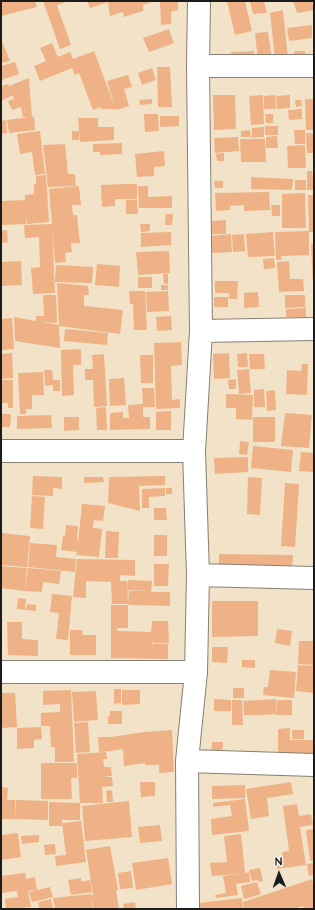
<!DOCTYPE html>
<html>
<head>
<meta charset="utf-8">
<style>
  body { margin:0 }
  #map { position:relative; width:315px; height:910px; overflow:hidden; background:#f2e3c8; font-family:"Architects Daughter",sans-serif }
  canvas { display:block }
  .frame { position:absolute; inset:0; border:2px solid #1c1c1c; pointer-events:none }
  .north { position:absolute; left:259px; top:854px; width:40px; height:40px; -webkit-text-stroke:3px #f7f3e8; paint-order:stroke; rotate:358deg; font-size:11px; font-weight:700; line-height:16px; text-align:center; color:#1c1c1c }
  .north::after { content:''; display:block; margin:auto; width:14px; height:18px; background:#1c1c1c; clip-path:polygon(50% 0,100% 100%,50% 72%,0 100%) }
</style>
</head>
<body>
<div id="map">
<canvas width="315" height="910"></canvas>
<div class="frame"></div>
<div class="north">N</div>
</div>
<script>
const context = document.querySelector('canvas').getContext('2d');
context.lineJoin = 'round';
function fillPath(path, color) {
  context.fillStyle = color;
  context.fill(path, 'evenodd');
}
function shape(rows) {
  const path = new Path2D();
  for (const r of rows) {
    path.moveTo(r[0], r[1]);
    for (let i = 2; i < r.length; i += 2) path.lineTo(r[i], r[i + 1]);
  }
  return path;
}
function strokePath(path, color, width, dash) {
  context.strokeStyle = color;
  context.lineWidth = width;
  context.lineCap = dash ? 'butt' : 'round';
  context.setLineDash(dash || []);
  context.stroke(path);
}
const building = shape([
  [1,1,35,1,37,7,1,16],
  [43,1,69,1,57,5,71,45,60,49],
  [87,1,154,1,143,5,143,11,124,17,123,12,110,16,108,2,90,8],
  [160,1,178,1,178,10,171,12,171,24,161,25],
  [227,1,245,1,252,31,235,35],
  [250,1,264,1,267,13,253,14],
  [293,1,312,1,314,10,297,13],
  [283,10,288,59,275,59,270,13],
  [312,25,312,38,289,41,287,28],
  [169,29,174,43,149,52,143,38],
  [268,32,272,60,258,61,255,33],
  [1,39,10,61,1,63],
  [52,43,58,57,70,52,73,59,94,51,115,107,107,81,128,75,132,87,124,89,129,106,116,110,116,109,101,109,100,107,93,110,79,73,75,75,72,68,40,81,34,66,46,61,40,48],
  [254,51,254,64,232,64,231,52],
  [294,51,305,51,306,62,295,63],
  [15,62,19,74,1,80,1,66],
  [157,67,170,67,172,107,158,107],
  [152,68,156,80,142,85,138,73],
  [29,78,32,117,34,116,35,130,9,133,7,120,29,117,23,117,21,107,12,110,8,101,14,99,13,95,1,101,2,86,8,84,9,86],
  [213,95,235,95,236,129,214,130],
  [263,95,264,124,251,125,249,96],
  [275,95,276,109,264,109,264,96],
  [290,95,290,108,277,109,276,96],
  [152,99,152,104,140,105,139,100],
  [305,99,314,99,314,130,306,130],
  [295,100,301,100,302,106,296,107],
  [302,109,302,119,289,120,288,110],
  [144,114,158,114,159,131,145,132],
  [265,114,273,114,273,123,266,123],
  [160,116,179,116,179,126,160,127],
  [78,118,98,118,98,127,114,127,114,140,80,142],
  [6,120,7,133,1,134,1,121],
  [265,126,278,126,278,135,265,135],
  [264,127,264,137,252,138,252,128],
  [250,130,251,137,241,137,241,131],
  [294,130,305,130,305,144,295,144],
  [40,131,45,174,35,175,32,152,20,154,17,134],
  [72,131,79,131,79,140,72,140],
  [306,133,314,133,314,153,307,153],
  [277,136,278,148,266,148,266,137],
  [238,137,239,151,215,153,214,138],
  [240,139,265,139,266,162,241,162],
  [122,143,122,154,100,155,100,152,93,152,93,144],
  [65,144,68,174,75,174,76,186,48,187,43,145],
  [305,145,306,168,288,168,287,146],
  [164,151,165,166,154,167,154,176,137,177,135,154],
  [224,153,224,161,217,161,216,154],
  [307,171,312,171,313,179,314,179,314,190,307,190],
  [46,175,49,222,27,224,26,217,26,224,1,225,1,201,25,200,25,195,34,194,34,184,36,184,36,176],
  [251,177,293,179,292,190,251,189],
  [295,180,306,180,306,190,295,190],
  [214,181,223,181,223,188,215,188],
  [125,184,137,184,137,199,115,199,115,206,102,207,101,185],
  [79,186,81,205,72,205,73,215,77,215,80,243,71,243,72,252,65,253,66,262,55,263,52,225,55,293,33,294,31,268,40,267,39,237,25,238,24,225,52,224,49,189],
  [138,186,148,186,148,197,172,196,172,208,139,208],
  [269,192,270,210,244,211,244,205,230,206,230,210,216,211,215,193],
  [305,193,306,228,282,228,282,194],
  [308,195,314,195,314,232,309,232,309,255,281,256,282,260,276,260,275,232,309,231],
  [126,200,137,200,138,214,126,214],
  [271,205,280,205,280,216,272,216],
  [166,214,173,214,172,225,165,225],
  [226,220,226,234,212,234,211,221],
  [140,224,150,224,150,231,141,232],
  [7,230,8,242,1,243,1,231],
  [171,232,171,245,141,247,141,233],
  [273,232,275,256,248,257,246,234],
  [231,234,232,252,212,253,210,236],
  [244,234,245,251,233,252,232,235],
  [311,244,314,244,314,285,313,285],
  [169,251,170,273,138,275,136,252],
  [274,258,275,268,264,269,263,259],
  [21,261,22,285,1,286,1,262],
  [289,261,290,279,303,279,304,291,279,292,277,262],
  [97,264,120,266,119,287,95,285],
  [56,265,93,267,92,283,55,282],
  [163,274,168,274,168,284,164,284],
  [138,277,152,277,152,288,138,288],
  [215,281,238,281,237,299,229,299,229,293,215,293],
  [57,283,88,286,89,295,84,295,84,306,123,310,120,334,59,326,60,348,15,341,14,317,36,321,36,316,44,316,43,295,56,295,57,323,41,322,59,325],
  [161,285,168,285,168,290,161,290],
  [129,291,145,291,147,330,134,330,133,304,130,304],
  [168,291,169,311,147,312,146,292],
  [258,292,259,307,244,308,244,293],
  [285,295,305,295,305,307,285,308],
  [214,297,228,297,228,307,214,307],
  [306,308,306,317,286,317,286,309],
  [171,316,172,330,157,331,156,317],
  [12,318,14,349,1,350,1,319],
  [65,329,108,333,107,345,64,341],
  [181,342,182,365,171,366,172,400,180,399,180,408,156,409,154,343],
  [81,349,81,365,73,365,74,395,62,396,61,350],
  [12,353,13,378,1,379,1,354],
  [229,353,230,378,214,379,213,354],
  [247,353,248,367,238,367,237,354],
  [104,354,107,406,94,407,93,380,85,380,85,369,93,369,92,355],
  [249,354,264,354,265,369,250,369],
  [140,355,153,355,153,383,141,383],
  [302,364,308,364,307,395,286,394,287,370,301,371],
  [249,369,251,393,239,394,237,370],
  [44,370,52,370,53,380,60,380,60,391,53,391,53,385,45,386],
  [43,372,44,395,32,395,32,409,26,409,26,414,20,414,18,373],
  [124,378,126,405,110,406,109,379],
  [236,379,236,389,229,389,228,380],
  [1,380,13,380,13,408,8,408,8,403,1,403],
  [142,388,154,388,155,407,143,407,143,417,150,417,150,429,110,430,110,413,123,412,123,418,129,418,128,405,143,404],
  [264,389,265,407,254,407,254,390],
  [275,390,276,410,267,411,266,391],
  [226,394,253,395,252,420,236,419,236,408,226,408],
  [106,407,107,430,97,430,96,408],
  [171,411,171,430,156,430,156,412],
  [285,413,312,415,309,448,281,446],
  [1,414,11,414,10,427,1,427],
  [51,415,52,428,17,429,17,416],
  [64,417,79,417,79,430,64,431],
  [253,417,275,417,275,442,253,442],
  [240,441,249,442,247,455,239,454],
  [253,446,293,450,291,472,251,468],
  [301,452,314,453,314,472,299,471],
  [248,457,248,472,215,474,214,458],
  [33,476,62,477,62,489,53,488,53,496,32,495],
  [165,476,165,485,139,486,140,511,108,503,109,477],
  [84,477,103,477,104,482,84,483],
  [248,477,262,478,260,515,247,514],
  [285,483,299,484,295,547,281,546],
  [165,488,165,496,149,497,149,508,142,508,142,489],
  [166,488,172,488,172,494,166,494],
  [32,496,45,497,43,529,30,528],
  [82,504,105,506,103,521,94,520,93,528,102,529,99,557,76,555,77,552,61,550,63,536,65,536,66,525,78,526,77,538,78,542],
  [154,508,166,508,167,520,154,520],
  [106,531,119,532,118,558,105,558],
  [1,533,30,536,27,567,1,565],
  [154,535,167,535,167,556,154,556],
  [30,543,57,545,56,557,76,559,75,572,28,567],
  [219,554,293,555,292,569,219,568],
  [77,559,135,560,135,576,120,575,120,581,127,581,128,604,112,604,111,582,86,581,86,598,73,597],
  [154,564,169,564,168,586,154,586],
  [1,566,27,568,25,591,1,588],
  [28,568,61,571,59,584,43,582,42,592,25,591],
  [128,580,152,581,151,592,170,592,170,606,128,605,129,591,148,591,127,590],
  [52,594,72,596,68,640,56,639,59,613,50,612],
  [18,598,26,599,25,610,17,609],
  [212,601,258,601,258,636,212,637],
  [27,604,36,605,36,611,26,610],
  [111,605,128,605,128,628,117,628,117,631,151,632,152,621,168,621,169,643,153,643,153,642,152,642,152,644,168,644,168,659,111,658],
  [7,622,22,622,22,639,38,640,38,656,8,655],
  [277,629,292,631,290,646,275,643],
  [70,630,82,630,83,635,96,635,96,655,70,655],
  [299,641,314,641,314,665,298,664],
  [212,647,228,647,227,663,212,662],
  [242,660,255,660,255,668,242,667],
  [298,665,314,666,314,693,296,691],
  [270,670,296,672,294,698,263,695,264,687,268,687],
  [233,688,244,688,244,698,233,698],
  [114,689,121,689,121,703,114,704],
  [71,690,74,762,55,762,55,747,51,747,50,726,41,726,41,713,60,712,60,704,43,705,43,691],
  [122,690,140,690,140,704,122,705],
  [96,691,98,720,74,722,72,692],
  [1,693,15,693,17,727,2,728],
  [214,699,231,700,231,711,214,711],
  [276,699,277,714,261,715,260,700],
  [232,700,242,700,243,725,232,725],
  [260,700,261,715,244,715,243,701],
  [277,700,292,700,292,715,277,715],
  [110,711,122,711,122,724,108,724,108,716,110,716],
  [88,722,90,752,76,753,74,723],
  [41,727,42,739,34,740,34,748,17,749,17,728],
  [290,728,290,740,314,740,314,755,278,756,278,729],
  [172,730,174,772,159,773,159,765,145,765,145,763,124,766,123,749,111,751,99,752,98,737,111,737,144,732],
  [292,730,304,730,304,739,292,739],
  [212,742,223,742,222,756,211,755],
  [106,752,107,759,103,759,104,767,111,767,112,776,101,777,112,777,113,786,102,787,103,803,80,803,80,820,62,820,62,826,49,826,49,802,80,803,77,754],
  [41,763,77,763,77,778,71,778,72,799,41,799],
  [140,782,155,782,155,796,141,797],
  [291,782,293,794,267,798,269,816,251,819,246,789],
  [245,785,245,798,212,799,212,786],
  [1,787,8,788,7,800,15,800,15,819,1,819],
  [112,790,113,802,107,802,106,791],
  [245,799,249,831,212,835,211,819,232,816,230,805,213,807,213,803],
  [16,800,48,801,48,820,15,819],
  [129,801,132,837,85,841,82,806],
  [297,804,299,816,311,814,313,825,300,827,306,865,277,869,276,858,283,858,282,852,289,851,283,806],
  [81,821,86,862,56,866,55,856,66,855,62,823],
  [160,825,162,841,140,843,138,827],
  [314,829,314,860,310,861,306,830],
  [18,833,21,857,1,860,1,835],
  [241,834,245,873,249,872,250,882,236,884,238,895,216,898,215,895,226,893,223,876,239,874,212,876,210,863,227,862,224,836],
  [39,835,39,842,22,844,21,836],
  [55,844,56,854,45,855,44,845],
  [110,846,118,890,116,890,119,909,94,909,91,895,93,895,86,850],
  [168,858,172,884,136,890,132,863],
  [314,863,314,875,309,876,307,864],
  [260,868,263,881,259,882,258,880,252,881,249,870],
  [131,871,133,888,120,889,118,873],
  [25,873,26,879,35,877,37,890,28,891,31,907,15,909,6,909,5,899,18,897,17,891,22,890,1,893,1,876],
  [81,878,81,882,90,880,92,892,71,895,68,880],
  [312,879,314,888,314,909,304,909,303,906,294,909,244,909,243,902],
  [257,882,261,894,244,899,241,886],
  [50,887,53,897,32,902,29,892],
  [91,894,93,909,55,909,53,898],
  [242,898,243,909,199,909,198,903],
  [51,899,53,909,40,909,38,902],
  [135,902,136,909,124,909,123,904]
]);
const minor = shape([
  [198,66,314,66],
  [201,331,314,329],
  [1,451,194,451],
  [198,575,314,578],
  [1,672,196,672],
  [187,761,314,765],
  [188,909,187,761,196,672,198,575,194,451,201,331,198,66,199,1]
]);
fillPath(building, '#eeb286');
strokePath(minor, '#878072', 24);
strokePath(minor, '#fff', 22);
</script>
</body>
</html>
